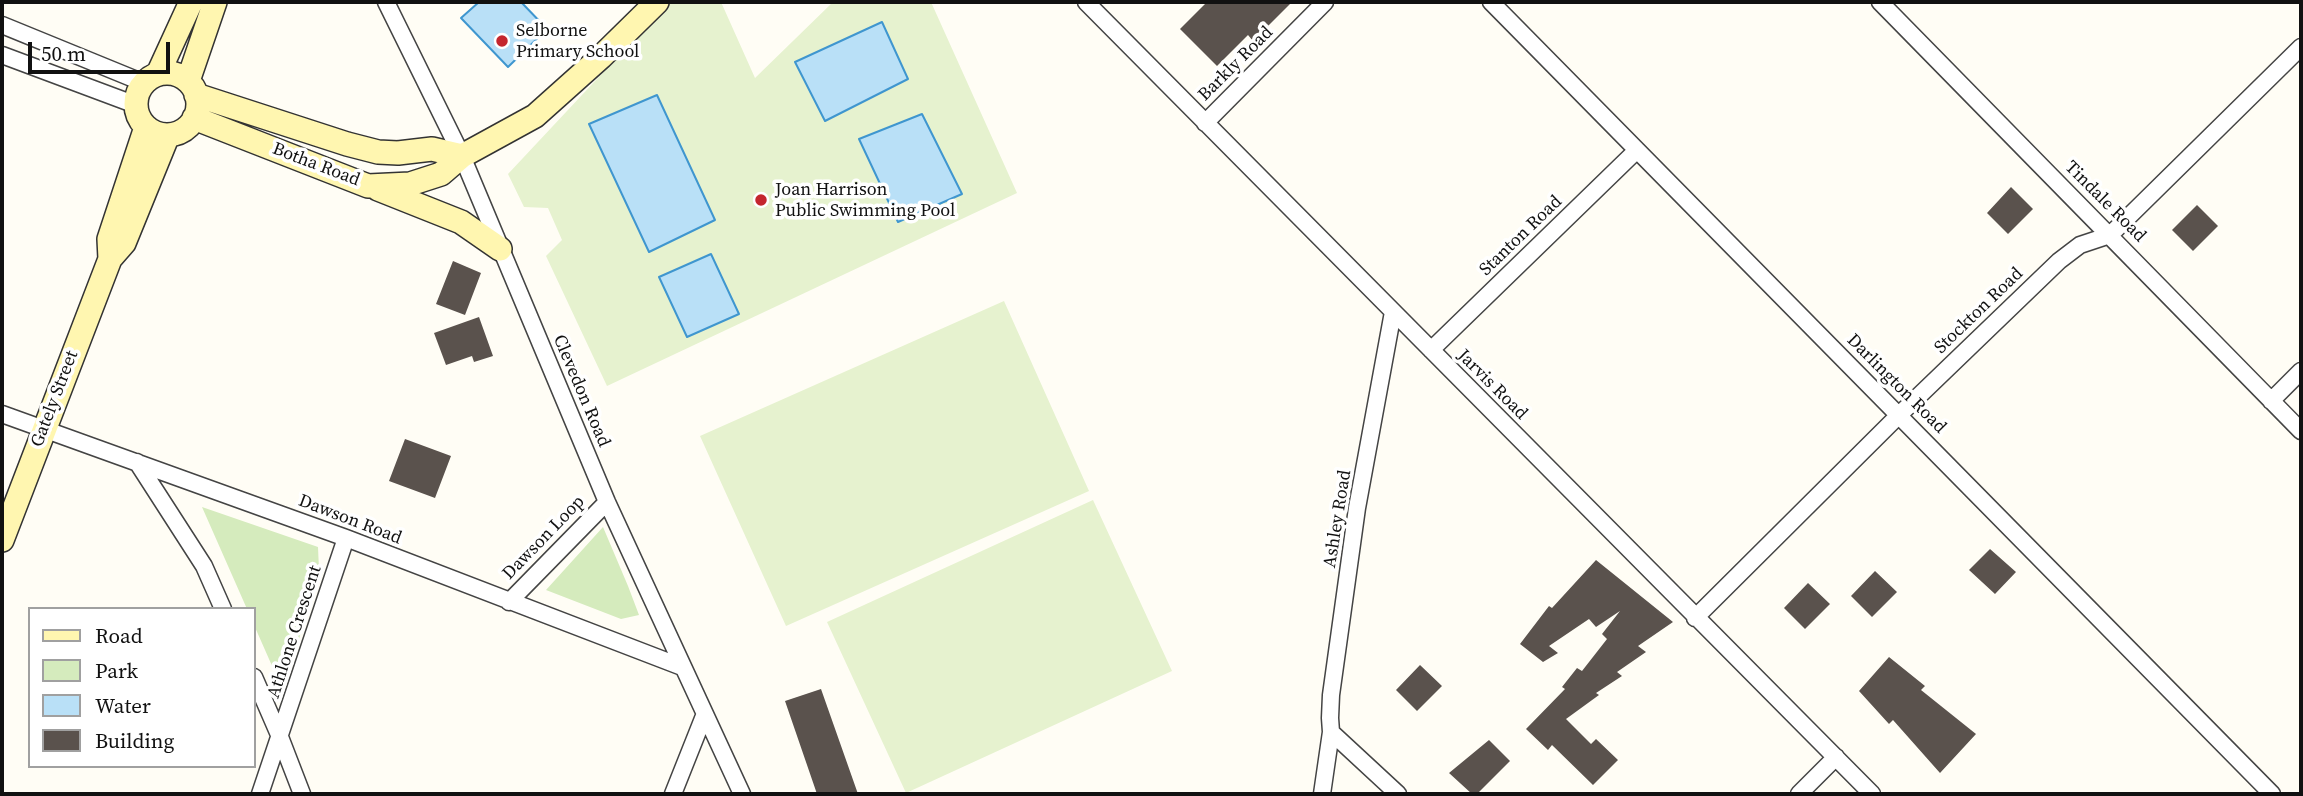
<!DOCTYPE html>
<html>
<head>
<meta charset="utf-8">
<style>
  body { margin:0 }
  #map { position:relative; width:2303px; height:796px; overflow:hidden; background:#fffdf5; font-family:"Source Serif 4",serif }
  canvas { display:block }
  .frame { position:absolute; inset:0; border:4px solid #111; pointer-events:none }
  .legend { position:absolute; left:28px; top:607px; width:228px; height:161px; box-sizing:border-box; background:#fff; border:2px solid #a0a0a0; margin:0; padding:9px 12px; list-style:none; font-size:21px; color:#111 }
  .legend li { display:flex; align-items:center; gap:14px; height:35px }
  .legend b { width:35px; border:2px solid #a0a0a0 }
  .scale { position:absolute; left:28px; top:42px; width:142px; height:32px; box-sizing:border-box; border:4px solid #111; border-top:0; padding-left:9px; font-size:21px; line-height:24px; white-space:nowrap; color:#111; -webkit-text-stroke:5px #fff; paint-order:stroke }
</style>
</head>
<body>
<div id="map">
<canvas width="2303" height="796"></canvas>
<div class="frame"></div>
<ul class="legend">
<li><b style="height:9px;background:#fff6b0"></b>Road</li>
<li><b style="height:19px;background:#d5ebbd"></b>Park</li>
<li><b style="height:19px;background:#b9e0f7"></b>Water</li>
<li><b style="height:19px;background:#5a524d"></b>Building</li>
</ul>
<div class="scale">50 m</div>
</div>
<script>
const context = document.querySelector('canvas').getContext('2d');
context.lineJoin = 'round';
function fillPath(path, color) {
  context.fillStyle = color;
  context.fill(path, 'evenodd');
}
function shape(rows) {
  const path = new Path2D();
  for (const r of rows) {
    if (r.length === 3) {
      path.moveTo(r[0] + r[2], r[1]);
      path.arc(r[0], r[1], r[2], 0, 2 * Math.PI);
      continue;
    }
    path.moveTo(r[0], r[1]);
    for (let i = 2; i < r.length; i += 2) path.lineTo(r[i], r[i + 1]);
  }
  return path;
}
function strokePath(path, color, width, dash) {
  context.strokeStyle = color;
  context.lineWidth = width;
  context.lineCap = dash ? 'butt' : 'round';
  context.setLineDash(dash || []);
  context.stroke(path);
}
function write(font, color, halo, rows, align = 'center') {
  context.font = font + ' "Source Serif 4",serif';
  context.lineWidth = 7;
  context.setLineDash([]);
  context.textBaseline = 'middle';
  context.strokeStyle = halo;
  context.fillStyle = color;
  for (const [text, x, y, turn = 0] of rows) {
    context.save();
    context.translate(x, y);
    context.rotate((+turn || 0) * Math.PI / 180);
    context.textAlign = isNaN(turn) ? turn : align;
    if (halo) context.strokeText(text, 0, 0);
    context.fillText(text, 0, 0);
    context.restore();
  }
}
const green = shape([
  [202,507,318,547,319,570,286,684,280,684,254,625,254,609,247,609],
  [603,527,628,586,639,615,621,619,546,590]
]);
const pitch = shape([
  [669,2,721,2,755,78,833,2,931,2,1017,193,607,386,546,256,562,240,548,208,524,207,508,174],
  [1004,301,1089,491,786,626,700,436],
  [1093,500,1172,671,906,793,827,622]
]);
const water = shape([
  [479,2,521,2,547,29,508,67,461,18,479,2],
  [882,22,908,79,825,121,795,62,882,22],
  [657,95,715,220,649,252,589,124,657,95],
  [922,114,962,194,898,222,859,139,922,114],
  [711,254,739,314,687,337,659,277,711,254]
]);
const building = shape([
  [1207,2,1292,2,1253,41,1248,35,1217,66,1180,29],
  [2011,187,2033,209,2008,234,1987,213],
  [2197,205,2218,226,2193,251,2172,230],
  [453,261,481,273,465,315,436,304],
  [479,317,493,356,474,362,472,356,446,365,434,333],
  [405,439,451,456,435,498,389,481],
  [1990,549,2016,572,1995,594,1969,570],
  [1596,560,1673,622,1638,646,1646,652,1617,672,1622,676,1596,693,1599,695,1566,719,1591,744,1596,739,1618,760,1593,785,1552,745,1548,750,1526,729,1565,689,1562,687,1577,668,1582,671,1607,639,1602,634,1620,611,1596,627,1589,619,1549,646,1558,653,1543,662,1520,644,1549,606,1552,608],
  [1875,571,1897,592,1872,617,1851,596],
  [1808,583,1830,604,1805,629,1784,608],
  [1889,657,1925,686,1921,690,1976,734,1940,773,1893,720,1889,724,1859,691],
  [1420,665,1442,686,1417,711,1396,690],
  [821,689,858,794,817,794,785,701],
  [1489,740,1510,761,1477,794,1472,794,1449,773]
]);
const street = shape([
  [386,2,462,156,607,502,742,794],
  [1086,2,1872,794],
  [1491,2,2272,794],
  [1880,2,2301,431],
  [2,25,144,83],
  [2,55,136,105],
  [1205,123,1325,2],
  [1393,312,1357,508,1331,695,1330,718,1331,732,1398,794],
  [1431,350,1637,150],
  [2271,401,2301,371],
  [2,414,346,538,682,667],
  [137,462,204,566,223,609],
  [509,602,607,502],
  [1695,618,1899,415,2059,261,2080,245,2110,235,2301,47],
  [254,677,280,737,302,794],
  [260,794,346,538],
  [673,794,704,716],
  [1322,794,1331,732],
  [1799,794,1836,757]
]);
const secondary = shape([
  [167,104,31],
  [158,74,191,2],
  [188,81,215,2],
  [196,95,347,144,378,152,398,153,432,149,462,156],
  [194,118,368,186,410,184,441,174,462,156,535,116,601,57,657,2],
  [378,189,461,222,500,249],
  [110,259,109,239,146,127],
  [2,540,110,259,124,243,168,135]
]);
const markers = [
  [502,41,7,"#c4262e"],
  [761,200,7,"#c4262e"]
];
const poiNames = [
  ["Selborne",516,31],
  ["Primary School",516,52],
  ["Joan Harrison",775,190],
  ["Public Swimming Pool",775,211]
];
const streetNames = [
  ["Barkly Road",1236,64,-45],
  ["Botha Road",316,165,21],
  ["Tindale Road",2105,202,45],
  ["Stanton Road",1521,236,-44],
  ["Stockton Road",1979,311,-44],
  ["Darlington Road",1896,384,45],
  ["Jarvis Road",1492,385,45],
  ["Clevedon Road",581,391,67],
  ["Gately Street",55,399,-69],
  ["Ashley Road",1338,519,-81],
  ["Dawson Road",350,520,21],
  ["Dawson Loop",544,538,-46],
  ["Athlone Crescent",295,632,-72]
];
fillPath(green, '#d5ebbd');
fillPath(pitch, '#e6f2cf');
fillPath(water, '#b9e0f7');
strokePath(water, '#3f96cf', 2);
fillPath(building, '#5a524d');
strokePath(street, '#444', 19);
strokePath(secondary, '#333', 26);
strokePath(street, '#fff', 16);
strokePath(secondary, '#fff6b0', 23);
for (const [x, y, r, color] of markers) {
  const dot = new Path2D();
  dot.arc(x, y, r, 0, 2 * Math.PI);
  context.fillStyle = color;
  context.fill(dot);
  strokePath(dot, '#fff', 2.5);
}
write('18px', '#111', '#fff', poiNames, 'left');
write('18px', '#111', '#fff', streetNames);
</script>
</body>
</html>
